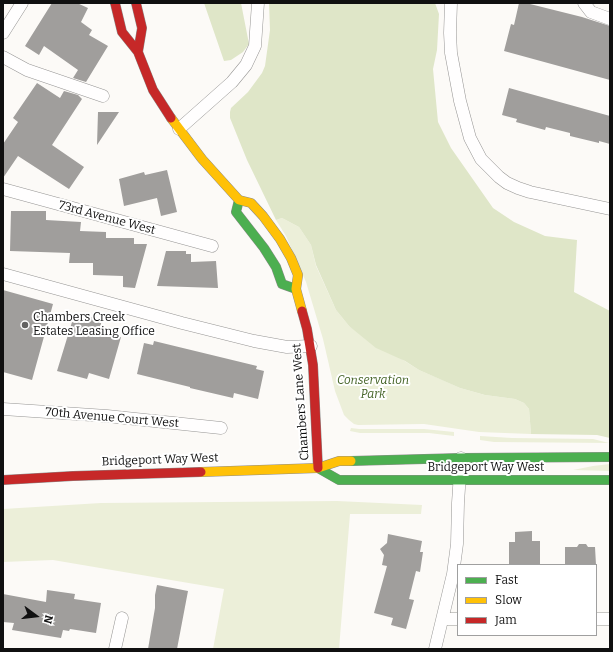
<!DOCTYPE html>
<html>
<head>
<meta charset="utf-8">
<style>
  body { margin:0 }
  #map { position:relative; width:613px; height:652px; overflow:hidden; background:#fcfaf7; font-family:Bitter,serif }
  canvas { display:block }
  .frame { position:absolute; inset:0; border:4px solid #101010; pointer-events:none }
  .legend { position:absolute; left:457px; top:564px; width:140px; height:72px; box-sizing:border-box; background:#fff; border:1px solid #9f9f9f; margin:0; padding:5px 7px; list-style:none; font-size:12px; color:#101010 }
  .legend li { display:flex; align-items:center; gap:8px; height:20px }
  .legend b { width:20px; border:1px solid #9f9f9f }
  .north { position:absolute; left:16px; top:596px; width:40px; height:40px; -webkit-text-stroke:3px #fff; paint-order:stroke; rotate:105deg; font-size:11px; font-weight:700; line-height:16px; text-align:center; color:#101010 }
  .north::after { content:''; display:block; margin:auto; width:14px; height:18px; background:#101010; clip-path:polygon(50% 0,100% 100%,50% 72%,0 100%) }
</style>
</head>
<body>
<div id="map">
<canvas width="613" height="652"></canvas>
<div class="frame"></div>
<ul class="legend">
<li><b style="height:5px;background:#4caf50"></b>Fast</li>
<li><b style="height:5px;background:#ffc107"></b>Slow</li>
<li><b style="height:5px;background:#c62828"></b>Jam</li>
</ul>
<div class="north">N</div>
</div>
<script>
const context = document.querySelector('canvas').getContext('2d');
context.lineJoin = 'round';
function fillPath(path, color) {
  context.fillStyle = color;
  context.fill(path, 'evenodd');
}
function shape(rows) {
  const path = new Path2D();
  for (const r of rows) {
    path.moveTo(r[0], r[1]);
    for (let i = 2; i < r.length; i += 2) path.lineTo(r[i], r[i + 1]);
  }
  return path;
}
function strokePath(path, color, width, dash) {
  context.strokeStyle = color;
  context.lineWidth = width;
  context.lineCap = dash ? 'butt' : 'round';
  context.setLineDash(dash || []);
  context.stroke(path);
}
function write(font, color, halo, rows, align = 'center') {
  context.font = font + ' Bitter,serif';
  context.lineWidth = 4;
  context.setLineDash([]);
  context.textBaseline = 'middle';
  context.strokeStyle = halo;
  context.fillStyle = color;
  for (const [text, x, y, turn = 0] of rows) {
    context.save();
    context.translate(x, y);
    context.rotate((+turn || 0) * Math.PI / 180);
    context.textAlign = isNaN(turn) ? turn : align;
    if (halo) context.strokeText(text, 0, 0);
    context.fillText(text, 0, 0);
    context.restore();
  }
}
const green = shape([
  [282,218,299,227,311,245,316,266,336,310,349,326,419,370,440,379,460,388,485,395,515,399,524,403,529,409,531,434,479,432,424,424,358,425,354,424,349,420,344,415,335,391,323,339,306,282,286,236,276,220],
  [351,428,359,429,424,429,454,432,454,436,429,433,360,433,350,431],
  [480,436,512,438,593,439,609,443,494,442,480,440],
  [610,464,610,471,573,470,593,466],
  [337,501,422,505,421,514,350,514,339,649,213,649,224,589,53,560,3,562,3,509,101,503]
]);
const forest = shape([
  [204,3,241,3,249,44,243,52,231,60,224,61],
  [269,3,435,3,439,14,437,50,433,69,438,122,451,148,493,208,514,222,545,236,577,240,574,292,610,311,610,438,597,435,531,434,529,409,524,403,515,399,485,395,460,388,419,370,405,361,376,348,349,326,336,310,316,265,311,245,299,227,282,218,276,220,247,160,230,118,230,112,231,108,248,92,262,73,265,66,270,30]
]);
const building = shape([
  [52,3,77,3,88,8,81,22,92,30,89,35,108,46,86,82,73,78,78,70,44,46,39,55,25,46],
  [519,3,526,3,582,17,610,26,610,80,504,51,511,24,514,25],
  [37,83,60,98,64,91,78,95,82,99,52,145,84,167,69,189,18,156,3,178,3,144,18,122,13,118],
  [509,88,610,116,610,144,599,141,599,143,570,136,570,133,546,127,545,130,516,122,517,119,502,115],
  [98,112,119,112,97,145],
  [167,170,177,212,161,216,157,198,124,206,119,179,144,172,145,175],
  [11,211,46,211,46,220,81,222,80,231,106,232,106,238,134,238,134,244,147,244,135,288,123,287,123,276,93,275,93,263,69,263,70,253,10,251],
  [166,251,186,251,186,254,191,254,191,262,216,261,218,288,157,286],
  [3,290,53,304,32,380,3,372],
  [77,313,102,320,99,331,121,337,109,379,89,373,87,379,57,371,72,322,75,323],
  [154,341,257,366,256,369,264,371,258,399,234,393,233,398,190,388,190,387,137,374,144,343,153,345],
  [532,531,532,541,540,541,540,565,509,565,509,542,515,542,515,532],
  [388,534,422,541,420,552,423,552,420,572,416,571,409,599,414,600,406,629,391,625,393,618,374,613,387,566,382,565,384,555,380,549,387,543],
  [579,544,586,544,588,547,595,547,596,565,565,565,565,547,577,547],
  [157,585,188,591,177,649,148,649,155,608,155,595],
  [47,590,75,594,74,599,101,603,96,633,70,629,69,631,63,630,61,638,12,630,14,623,3,622,3,594,46,602]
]);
const street = shape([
  [451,3,450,33,451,53,460,101,470,138,481,159,499,177,507,183,518,188,530,192,610,209],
  [584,3,591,12,610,19],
  [3,33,22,3],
  [3,57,27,70,103,96],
  [179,129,232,82,246,65,255,46,258,3],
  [3,189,212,246],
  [3,274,182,323,254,341,287,347,311,346],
  [3,409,107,416,221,428],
  [443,619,458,619],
  [596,619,610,619],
  [115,649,122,618],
  [435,649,453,574,457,544,458,503,461,458]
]);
const fast = shape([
  [239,200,236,212,264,248,276,267,282,284,296,289],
  [351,461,461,458,610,457],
  [318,468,339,480,610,480]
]);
const slow = shape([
  [171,118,202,159,239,200,251,203,263,216,280,239,291,258,298,275,296,289,302,311],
  [201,472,318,468,339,461,351,461]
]);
const jam = shape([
  [115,3,122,32,138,52,153,90,171,118],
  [136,3,142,28,138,52],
  [302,311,307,329,313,365,318,468],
  [3,480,73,476,201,472]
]);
const markers = [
  [25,325,4,"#636261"]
];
const streetNames = [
  ["73rd Avenue West",107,218,15],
  ["Chambers Lane West",301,402,-94],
  ["70th Avenue Court West",112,418,5],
  ["Bridgeport Way West",160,460,-2],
  ["Bridgeport Way West",486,468]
];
const poiNames = [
  ["Chambers Creek",33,318],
  ["Estates Leasing Office",33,332]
];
const parkNames = [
  ["Conservation",373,381],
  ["Park",373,395]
];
fillPath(green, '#ecefd9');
fillPath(forest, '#dfe6c8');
fillPath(building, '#a09e9c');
strokePath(street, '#969594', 13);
strokePath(fast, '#8d8c8b', 10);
strokePath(slow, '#8d8c8b', 10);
strokePath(jam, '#8d8c8b', 10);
strokePath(street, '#fffefe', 12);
strokePath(fast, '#4caf50', 9);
strokePath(slow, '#ffc107', 9);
strokePath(jam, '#c62828', 9);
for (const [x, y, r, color] of markers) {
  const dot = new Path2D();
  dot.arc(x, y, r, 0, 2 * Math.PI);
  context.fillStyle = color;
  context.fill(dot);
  strokePath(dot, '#fff', 1.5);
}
write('12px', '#101010', '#fff', streetNames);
write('12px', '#101010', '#fff', poiNames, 'left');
write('italic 12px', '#446326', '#fff', parkNames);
</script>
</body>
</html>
